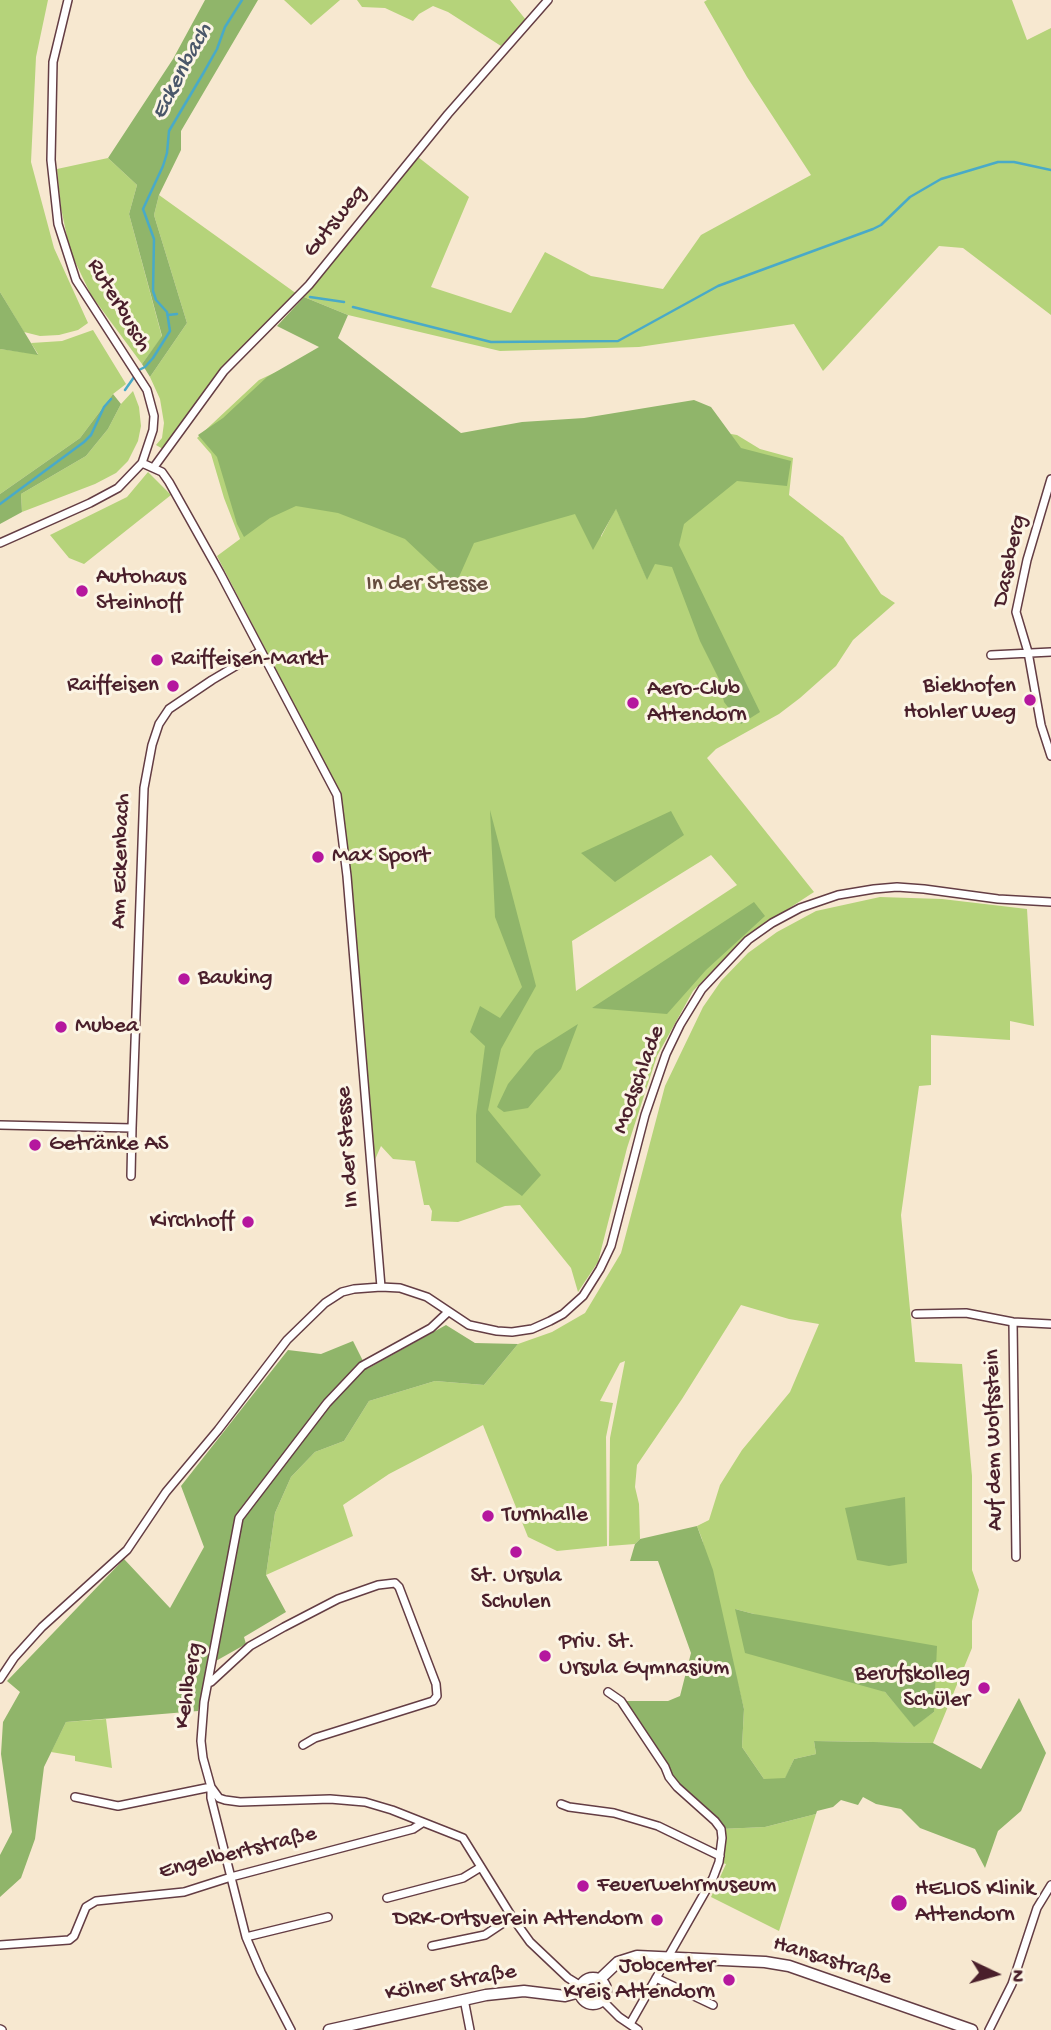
<!DOCTYPE html>
<html>
<head>
<meta charset="utf-8">
<style>
  body { margin:0 }
  #map { position:relative; width:1051px; height:2030px; overflow:hidden; background:#f7e8d0; font-family:"Gochi Hand",sans-serif }
  canvas { display:block }
  .north { position:absolute; left:960px; top:1939px; width:70px; height:70px; -webkit-text-stroke:5px #fcf5e5; paint-order:stroke; rotate:95deg; font-size:19px; font-weight:700; line-height:28px; text-align:center; color:#4a1f2b }
  .north::after { content:''; display:block; margin:auto; width:24px; height:32px; background:#4a1f2b; clip-path:polygon(50% 0,100% 100%,50% 72%,0 100%) }
</style>
</head>
<body>
<div id="map">
<canvas width="1051" height="2030"></canvas>
<div class="north">N</div>
</div>
<script>
const context = document.querySelector('canvas').getContext('2d');
context.lineJoin = 'round';
function fillPath(path, color) {
  context.fillStyle = color;
  context.fill(path, 'evenodd');
}
function shape(rows) {
  const path = new Path2D();
  for (const r of rows) {
    if (r.length === 3) {
      path.moveTo(r[0] + r[2], r[1]);
      path.arc(r[0], r[1], r[2], 0, 2 * Math.PI);
      continue;
    }
    path.moveTo(r[0], r[1]);
    for (let i = 2; i < r.length; i += 2) path.lineTo(r[i], r[i + 1]);
  }
  return path;
}
function strokePath(path, color, width, dash) {
  context.strokeStyle = color;
  context.lineWidth = width;
  context.lineCap = dash ? 'butt' : 'round';
  context.setLineDash(dash || []);
  context.stroke(path);
}
function write(font, color, halo, rows, align = 'center') {
  context.font = font + ' "Gochi Hand",sans-serif';
  context.lineWidth = 6;
  context.setLineDash([]);
  context.textBaseline = 'middle';
  context.strokeStyle = halo;
  context.fillStyle = color;
  for (const [text, x, y, turn = 0] of rows) {
    context.save();
    context.translate(x, y);
    context.rotate((+turn || 0) * Math.PI / 180);
    context.textAlign = isNaN(turn) ? turn : align;
    if (halo) context.strokeText(text, 0, 0);
    context.fillText(text, 0, 0);
    context.restore();
  }
}
const green = shape([
  [0,0,48,0,36,57,31,162,54,248,88,323,78,330,59,335,40,336,24,332,0,292],
  [284,0,340,0,311,25],
  [357,0,510,0,526,20,501,46,448,12,433,6,419,14,413,21,385,8,362,7],
  [707,0,1012,0,1027,40,1051,28,1051,315,963,248,939,246,823,371,794,324,639,347,500,351,348,315,304,297,418,157,469,197,431,287,511,313,545,252,591,276,663,289,701,235,811,175,747,77,704,2],
  [108,158,137,185,129,214,162,337,142,364,91,295,70,251,61,208,57,169],
  [159,195,297,294,221,368,163,449,156,445,162,438,164,423,160,399,150,377,187,323,154,215],
  [93,330,126,384,113,394,80,438,0,494,0,349,38,354,31,343,62,341],
  [289,366,445,437,701,429,737,435,760,449,793,458,789,495,843,537,881,594,895,603,853,640,836,666,800,698,779,714,716,749,707,758,814,892,765,924,727,956,693,991,657,1056,627,1148,598,1262,578,1292,571,1268,520,1205,505,1206,458,1222,431,1221,432,1211,429,1205,424,1205,415,1161,393,1159,381,1146,373,1164,340,793,217,556,240,539,224,498,211,454,197,438,259,380],
  [650,498,647,579,616,508,601,537,602,504],
  [711,855,737,885,576,991,572,941],
  [133,391,139,407,141,426,138,441,128,461,116,473,95,484,22,512,21,494,86,456,108,429,121,404],
  [148,472,171,495,84,564,69,558,50,535,127,497],
  [880,897,942,899,1027,909,1034,1026,1010,1021,1010,1040,931,1035,931,1085,919,1086,901,1215,915,1362,962,1364,972,1476,972,1570,979,1590,972,1621,972,1648,933,1743,814,1741,816,1754,794,1759,785,1779,764,1779,742,1747,744,1709,702,1539,697,1526,709,1520,720,1485,742,1450,790,1392,819,1324,789,1319,741,1305,682,1399,637,1465,635,1487,639,1504,640,1539,635,1544,609,1546,610,1438,625,1361,620,1363,600,1401,613,1403,606,1437,607,1546,557,1551,528,1537,483,1425,389,1474,343,1505,353,1536,266,1575,275,1513,291,1477,315,1452,344,1441,369,1401,435,1381,484,1385,518,1344,552,1332,585,1313,621,1253,665,1086,703,1007,721,981,748,953,777,932,816,911],
  [735,1609,754,1614,934,1712,914,1726,885,1692],
  [106,1719,112,1768,75,1761,75,1756,51,1752,66,1722],
  [816,1814,779,1931,711,1897,726,1864,719,1862,721,1829,765,1827]
]);
const forest = shape([
  [205,0,258,0,181,131,181,150,159,195,154,215,187,323,150,377,142,364,162,336,129,214,137,185,108,158,173,59],
  [0,292,31,343,38,355,0,349],
  [304,297,348,315,338,338,461,433,522,422,584,418,694,400,711,407,741,448,791,461,787,486,737,481,684,524,679,545,760,712,741,724,724,702,719,679,700,641,672,567,655,564,647,580,616,509,593,550,575,514,474,543,455,586,405,539,338,513,296,506,270,518,244,537,237,524,217,457,198,435,223,418,267,377,319,347,277,326],
  [113,394,121,404,108,429,86,456,21,494,22,512,0,524,0,494,80,438],
  [490,810,536,986,501,1049,488,1110,541,1175,522,1196,476,1162,476,1115,485,1046,470,1032,480,1006,500,1018,522,987,495,917],
  [671,811,684,835,615,882,581,853],
  [754,902,765,916,706,970,667,1014,592,1008],
  [578,1024,561,1069,528,1108,504,1112,497,1107,508,1084,535,1051],
  [446,1325,475,1343,518,1344,484,1385,435,1381,369,1401,344,1441,315,1452,291,1477,275,1513,266,1575,286,1612,244,1637,246,1644,207,1666,198,1711,66,1722,44,1767,35,1839,21,1878,0,1897,0,1855,12,1832,1,1754,3,1722,20,1692,7,1681,124,1559,170,1608,204,1547,181,1486,288,1350,321,1354,353,1341,367,1369],
  [905,1497,907,1563,889,1566,857,1560,845,1508],
  [697,1526,713,1570,744,1709,742,1747,764,1779,785,1778,794,1759,816,1754,814,1741,933,1743,981,1769,1019,1698,1046,1753,1021,1811,998,1831,985,1868,975,1849,920,1828,901,1809,876,1804,863,1797,858,1805,841,1800,833,1807,817,1811,816,1814,765,1827,721,1829,677,1787,621,1701,668,1701,680,1696,691,1653,658,1561,630,1561,635,1544,640,1539],
  [735,1609,754,1614,937,1646,934,1712,914,1727,885,1692,745,1653]
]);
const stream = shape([
  [310,297,344,302],
  [353,307,491,342,618,341,718,286,873,229,881,225,910,197,941,179,998,162,1014,162,1051,170],
  [168,315,177,314],
  [125,390,139,370,145,367,153,358,170,331,167,312,156,300,153,291,154,239,143,209,163,166,167,153,169,131,204,72,217,49,225,27,242,0],
  [0,504,84,442,91,435,104,407,111,399]
]);
const street = shape([
  [142,463,162,472,169,482,220,573,337,795,347,876,381,1287],
  [154,467,224,371,309,285,448,114,548,0],
  [1051,479,1027,560,1016,612,1028,652,1041,725,1051,756],
  [0,543,90,503,118,488,142,463,153,430,154,416,147,390,76,280,58,224,51,160,53,62,68,0],
  [991,655,1051,652],
  [0,1125,132,1128,131,1176],
  [132,1128,144,788,152,745,159,724,169,709,212,680,261,651],
  [448,1312,431,1328,362,1366,327,1403,239,1518,204,1702,201,1741,203,1758,211,1787,219,1798,225,1800,240,1802,330,1799,365,1802,392,1810,463,1838,512,1917,530,1942,568,1978,581,1986],
  [916,1314,966,1313,1013,1322,1051,1324],
  [1013,1322,1016,1557],
  [0,1679,14,1658,42,1627,127,1550,166,1492,218,1430,287,1340,325,1303,342,1292,354,1289,381,1287,400,1288,427,1297,469,1325,497,1331,512,1332,532,1329,550,1321,563,1314,583,1296,600,1269,611,1246,645,1115,666,1054,680,1025,702,989,748,940,772,923,800,908,838,895,874,889,897,887,924,889,998,899,1051,902],
  [211,1682,250,1646,284,1627,338,1599,378,1585,395,1583,399,1587,436,1684,437,1696,433,1701,315,1738,303,1745],
  [608,1692,621,1701,665,1767,669,1777,677,1787,715,1821,721,1829,722,1838,719,1862,713,1878,630,2024],
  [75,1797,118,1806,211,1787,211,1798,246,1937,261,1972,291,2030],
  [561,1804,569,1807,614,1813,658,1826,720,1856],
  [387,1898,463,1878,481,1867],
  [246,1937,328,1917],
  [0,1945,69,1940,74,1936,86,1907,96,1901,184,1892,231,1877,413,1829,422,1823],
  [432,1946,485,1935,512,1917],
  [656,1978,713,2005],
  [464,1999,470,2030],
  [602,2000,619,2017,638,2030],
  [0,2029,2,2030],
  [989,2030,1012,1984,1037,1908,1051,1885]
]);
const secondary = shape([
  [593,1991,13],
  [599,1980,618,1962,637,1956,765,1962,789,1966,972,2030],
  [329,2030,486,1995,524,1991,565,1996,580,1992]
]);
const markers = [
  [82,591,7,"#b5179e"],
  [157,660,7,"#b5179e"],
  [173,686,7,"#b5179e"],
  [1030,700,7,"#b5179e"],
  [633,703,7,"#b5179e"],
  [318,857,7,"#b5179e"],
  [184,979,7,"#b5179e"],
  [61,1027,7,"#b5179e"],
  [35,1145,7,"#b5179e"],
  [248,1222,7,"#b5179e"],
  [488,1516,7,"#b5179e"],
  [516,1552,7,"#b5179e"],
  [545,1656,7,"#b5179e"],
  [984,1688,7,"#b5179e"],
  [583,1886,7,"#b5179e"],
  [899,1903,9,"#b5179e"],
  [657,1920,7,"#b5179e"],
  [729,1980,7,"#b5179e"]
];
const streetNames = [
  ["Gutsweg",336,222,-51],
  ["Ruterbusch",118,306,59],
  ["Daseberg",1011,561,-78],
  ["Am Eckenbach",122,861,-88],
  ["Modschlade",640,1080,-70],
  ["In der Stesse",349,1147,-94],
  ["Auf dem Wolfsstein",995,1440,-91],
  ["Kehlberg",190,1686,-81],
  ["Engelbertstraße",238,1854,-14],
  ["Hansastraße",832,1962,17],
  ["Kölner Straße",451,1984,-10]
];
const poiNames = [
  ["Autohaus",96,578],
  ["Steinhoff",96,604],
  ["Raiffeisen-Markt",171,660],
  ["Raiffeisen",159,686,"right"],
  ["Biekhofen",1016,687,"right"],
  ["Hohler Weg",1016,713,"right"],
  ["Aero-Club",647,690],
  ["Attendorn",647,716],
  ["Max Sport",332,857],
  ["Bauking",198,979],
  ["Mubea",75,1027],
  ["Getränke AS",49,1145],
  ["Kirchhoff",234,1222,"right"],
  ["Turnhalle",502,1516],
  ["St. Ursula",516,1577,"center"],
  ["Schulen",516,1603,"center"],
  ["Priv. St.",559,1643],
  ["Ursula Gymnasium",559,1669],
  ["Berufskolleg",970,1675,"right"],
  ["Schüler",970,1701,"right"],
  ["Feuerwehrmuseum",597,1886],
  ["HELIOS Klinik",915,1890],
  ["Attendorn",915,1916],
  ["DRK-Ortsverein Attendorn",643,1920,"right"],
  ["Jobcenter",715,1967,"right"],
  ["Kreis Attendorn",715,1993,"right"]
];
const parkNames = [
  ["In der Stesse",427,585]
];
const waterNames = [
  ["Eckenbach",183,72,-62]
];
fillPath(green, '#b5d37a');
fillPath(forest, '#90b56a');
strokePath(stream, '#49aac8', 2.5);
strokePath(street, '#643d44', 10);
strokePath(secondary, '#643d44', 13);
strokePath(street, '#fff', 7);
strokePath(secondary, '#fff', 10);
for (const [x, y, r, color] of markers) {
  const dot = new Path2D();
  dot.arc(x, y, r, 0, 2 * Math.PI);
  context.fillStyle = color;
  context.fill(dot);
  strokePath(dot, '#fcf5e5', 2.5);
}
write('23px', '#4a1f2b', '#fcf5e5', streetNames);
write('23px', '#4a1f2b', '#fcf5e5', poiNames, 'left');
write('23px', '#654c3f', '#fcf5e5', parkNames);
write('italic 24px', '#4a576a', '#fcf5e5', waterNames);
</script>
</body>
</html>
